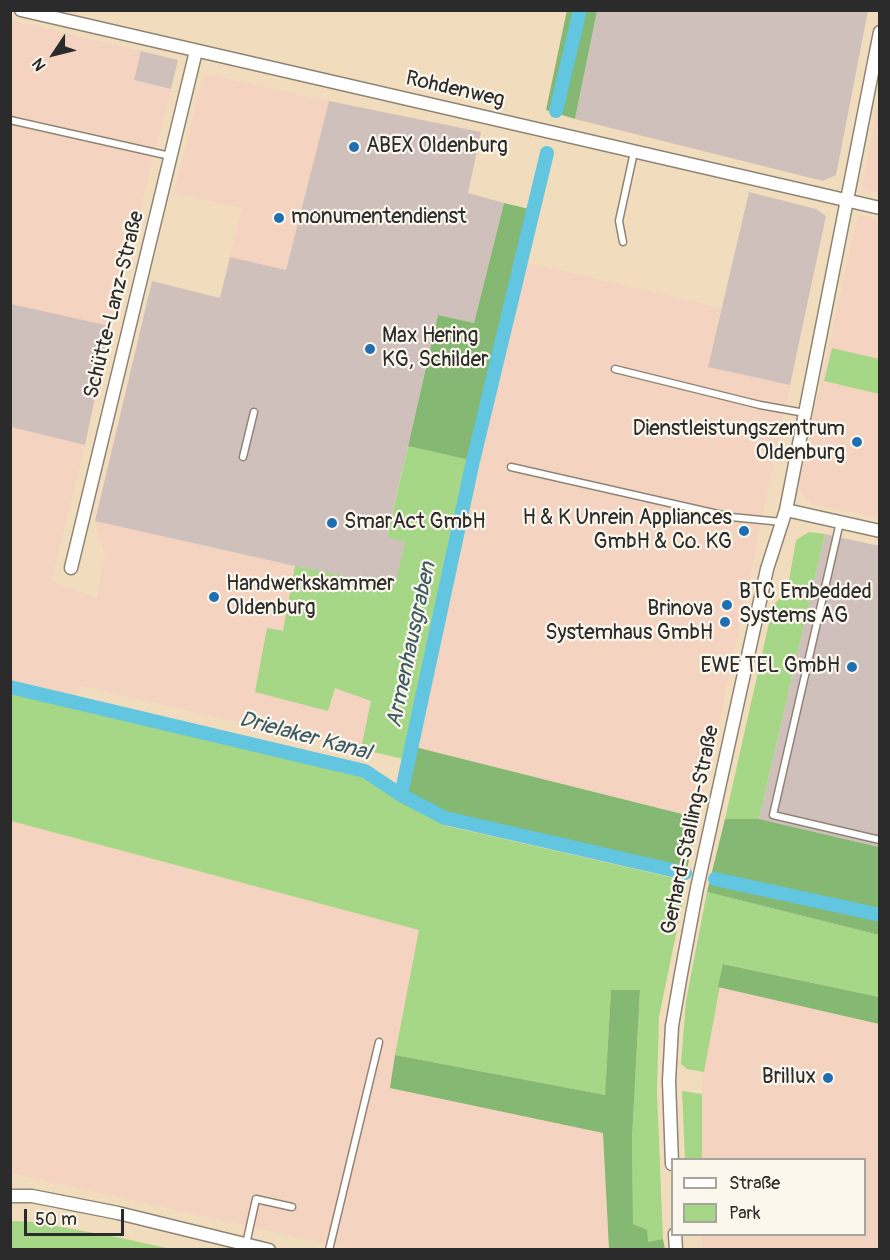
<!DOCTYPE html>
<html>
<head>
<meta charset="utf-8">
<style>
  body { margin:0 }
  #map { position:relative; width:890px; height:1260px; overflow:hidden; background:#f1ddbd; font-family:Pangolin,sans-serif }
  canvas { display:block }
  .frame { position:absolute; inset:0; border:12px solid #2b2b2b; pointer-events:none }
  .legend { position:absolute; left:671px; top:1158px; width:195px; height:78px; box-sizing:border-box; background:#fbf7ec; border:2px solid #a8a59f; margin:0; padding:8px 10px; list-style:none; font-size:18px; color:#2b2b2b }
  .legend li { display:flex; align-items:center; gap:12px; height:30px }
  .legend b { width:30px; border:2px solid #a8a59f }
  .north { position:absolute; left:24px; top:24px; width:60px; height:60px; -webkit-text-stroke:4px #fbf7ec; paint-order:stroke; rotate:235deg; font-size:16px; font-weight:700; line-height:24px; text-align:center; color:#2b2b2b }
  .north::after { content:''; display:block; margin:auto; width:21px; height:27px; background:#2b2b2b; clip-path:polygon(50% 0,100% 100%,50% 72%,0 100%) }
  .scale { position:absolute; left:24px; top:1209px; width:100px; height:27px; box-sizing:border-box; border:3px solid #2b2b2b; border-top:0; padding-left:8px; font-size:18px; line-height:21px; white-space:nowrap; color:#2b2b2b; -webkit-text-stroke:4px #fbf7ec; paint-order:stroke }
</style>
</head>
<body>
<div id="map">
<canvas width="890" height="1260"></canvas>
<div class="frame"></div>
<ul class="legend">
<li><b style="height:8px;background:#fff"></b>Straße</li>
<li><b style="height:16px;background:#a5d786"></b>Park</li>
</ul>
<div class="north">N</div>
<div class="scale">50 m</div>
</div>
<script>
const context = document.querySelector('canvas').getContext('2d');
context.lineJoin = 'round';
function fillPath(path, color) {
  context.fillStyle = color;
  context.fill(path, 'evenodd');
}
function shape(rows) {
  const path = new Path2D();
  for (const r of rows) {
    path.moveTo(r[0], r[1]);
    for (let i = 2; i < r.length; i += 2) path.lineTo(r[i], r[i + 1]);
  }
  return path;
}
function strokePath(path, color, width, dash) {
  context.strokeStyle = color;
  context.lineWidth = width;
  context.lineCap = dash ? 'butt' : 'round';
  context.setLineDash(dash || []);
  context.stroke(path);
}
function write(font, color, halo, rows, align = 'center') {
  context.font = font + ' Pangolin,sans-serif';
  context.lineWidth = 4.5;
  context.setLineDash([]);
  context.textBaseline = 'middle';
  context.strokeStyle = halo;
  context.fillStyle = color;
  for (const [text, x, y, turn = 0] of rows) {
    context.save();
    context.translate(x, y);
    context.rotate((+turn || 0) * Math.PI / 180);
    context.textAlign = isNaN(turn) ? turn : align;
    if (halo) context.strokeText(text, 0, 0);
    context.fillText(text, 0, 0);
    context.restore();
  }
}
const built = shape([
  [11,20,141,51,134,80,171,89,110,326,11,304],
  [204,74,329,101,286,270,230,257,242,208,174,193],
  [879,95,879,193,862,189],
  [858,215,879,219,879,359,832,348,824,381,879,394,879,518,812,504,800,490,799,481],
  [524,262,721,308,708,367,790,385,719,725,698,818,415,747,478,460],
  [11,427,85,445,51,581,97,598,105,556,95,521,295,566,396,587,407,760,79,686,76,699,11,683],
  [10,821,419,930,390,1088,603,1133,609,1249,350,1249,11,1173],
  [718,987,879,1024,880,1236,877,1249,702,1249,702,1235,864,1234,864,1160,702,1160,702,1082]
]);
const industrial = shape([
  [597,11,868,11,836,175,823,181,575,119],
  [141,51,178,60,171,89,134,80],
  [329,101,481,132,468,193,504,203,474,323,438,315,387,536,405,542,396,587,295,566,95,521,152,281,220,298,230,257,286,270],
  [749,192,816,209,826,216,790,385,708,367],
  [11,304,110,326,85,445,11,427],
  [825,534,879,546,879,847,759,819]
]);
const green = shape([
  [832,348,879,359,879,394,824,381],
  [408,446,469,460,407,760,361,749,371,701,335,688,328,711,255,692,267,628,283,631,295,566,395,586,405,542,387,537],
  [809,532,825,534,759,819,725,819,773,605,787,592,796,540],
  [10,693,362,776,447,826,687,881,659,1017,657,1092,663,1239,648,1242,633,1224,632,1138,640,990,611,991,605,1095,395,1055,419,930,11,821],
  [707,892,879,935,879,997,724,964,704,1072,687,1069,681,1064,686,1001],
  [682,1091,702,1094,702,1159,685,1159],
  [11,1221,34,1222,121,1238,171,1249,11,1249]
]);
const forest = shape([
  [567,10,597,11,575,119,546,110],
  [504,203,529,209,469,460,408,446,438,315,474,323],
  [415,747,698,818,687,869,446,814,406,792],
  [725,819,759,819,879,847,879,935,707,892],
  [723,964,879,997,879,1024,718,987],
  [611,990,640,990,632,1138,633,1224,647,1230,648,1242,663,1239,665,1249,609,1249,603,1133,390,1088,395,1055,605,1095]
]);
const canal = shape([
  [556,111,580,10],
  [10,687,365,771,401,795,445,818,685,873],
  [401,795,473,461,547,153],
  [715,879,880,915]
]);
const lane = shape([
  [10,120,170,156],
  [623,242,619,221,634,152],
  [615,369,760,405,805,413],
  [243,457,254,412],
  [511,467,731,517,782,522],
  [840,522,773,815,880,840],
  [246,1244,256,1199,292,1207],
  [329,1250,379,1042]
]);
const street = shape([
  [21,10,880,208],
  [786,510,880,531],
  [71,568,196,51],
  [672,1164,669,1081,672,1026,681,974,697,888,767,569,786,510,880,32],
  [10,1196,32,1196,118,1213,269,1250],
  [675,1234,676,1250]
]);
const markers = [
  [354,147,6,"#1f6fb2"],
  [279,218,6,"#1f6fb2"],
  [370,349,6,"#1f6fb2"],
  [857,442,6,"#1f6fb2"],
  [332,523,6,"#1f6fb2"],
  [744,531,6,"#1f6fb2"],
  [214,597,6,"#1f6fb2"],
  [727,605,6,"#1f6fb2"],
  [725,622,6,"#1f6fb2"],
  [852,667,6,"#1f6fb2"],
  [828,1078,6,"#1f6fb2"]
];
const streetNames = [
  ["Rohdenweg",455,90,13],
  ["Schütte-Lanz-Straße",115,305,-76],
  ["Gerhard-Stalling-Straße",691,830,-78]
];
const poiNames = [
  ["ABEX Oldenburg",366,147],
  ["monumentendienst",291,218],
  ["Max Hering",382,337],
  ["KG, Schilder",382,361],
  ["Dienstleistungszentrum",845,430,"right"],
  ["Oldenburg",845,454,"right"],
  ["H & K Unrein Appliances",732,519,"right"],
  ["GmbH & Co. KG",732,543,"right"],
  ["SmarAct GmbH",344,523],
  ["Handwerkskammer",226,585],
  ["Oldenburg",226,609],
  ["BTC Embedded",739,593],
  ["Systems AG",739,617],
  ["Brinova",713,610,"right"],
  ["Systemhaus GmbH",713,634,"right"],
  ["EWE TEL GmbH",840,667,"right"],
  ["Brillux",816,1078,"right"]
];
const waterNames = [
  ["Armenhausgraben",412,645,-78],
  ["Drielaker Kanal",305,737,15]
];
fillPath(built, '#f4d3c1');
fillPath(industrial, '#d0c0bc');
fillPath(green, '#a5d786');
fillPath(forest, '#84b873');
strokePath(canal, '#62c6e0', 14);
strokePath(lane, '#8e8474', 9);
strokePath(street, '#8e8474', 15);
strokePath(lane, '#fff', 6);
strokePath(street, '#fff', 12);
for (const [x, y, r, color] of markers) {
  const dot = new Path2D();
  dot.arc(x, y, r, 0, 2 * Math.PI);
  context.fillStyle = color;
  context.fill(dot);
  strokePath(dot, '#fbf7ec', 2);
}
write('21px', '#2b2b2b', '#fbf7ec', streetNames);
write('21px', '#2b2b2b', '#fbf7ec', poiNames, 'left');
write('italic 22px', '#3c5a61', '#fbf7ec', waterNames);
</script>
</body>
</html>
